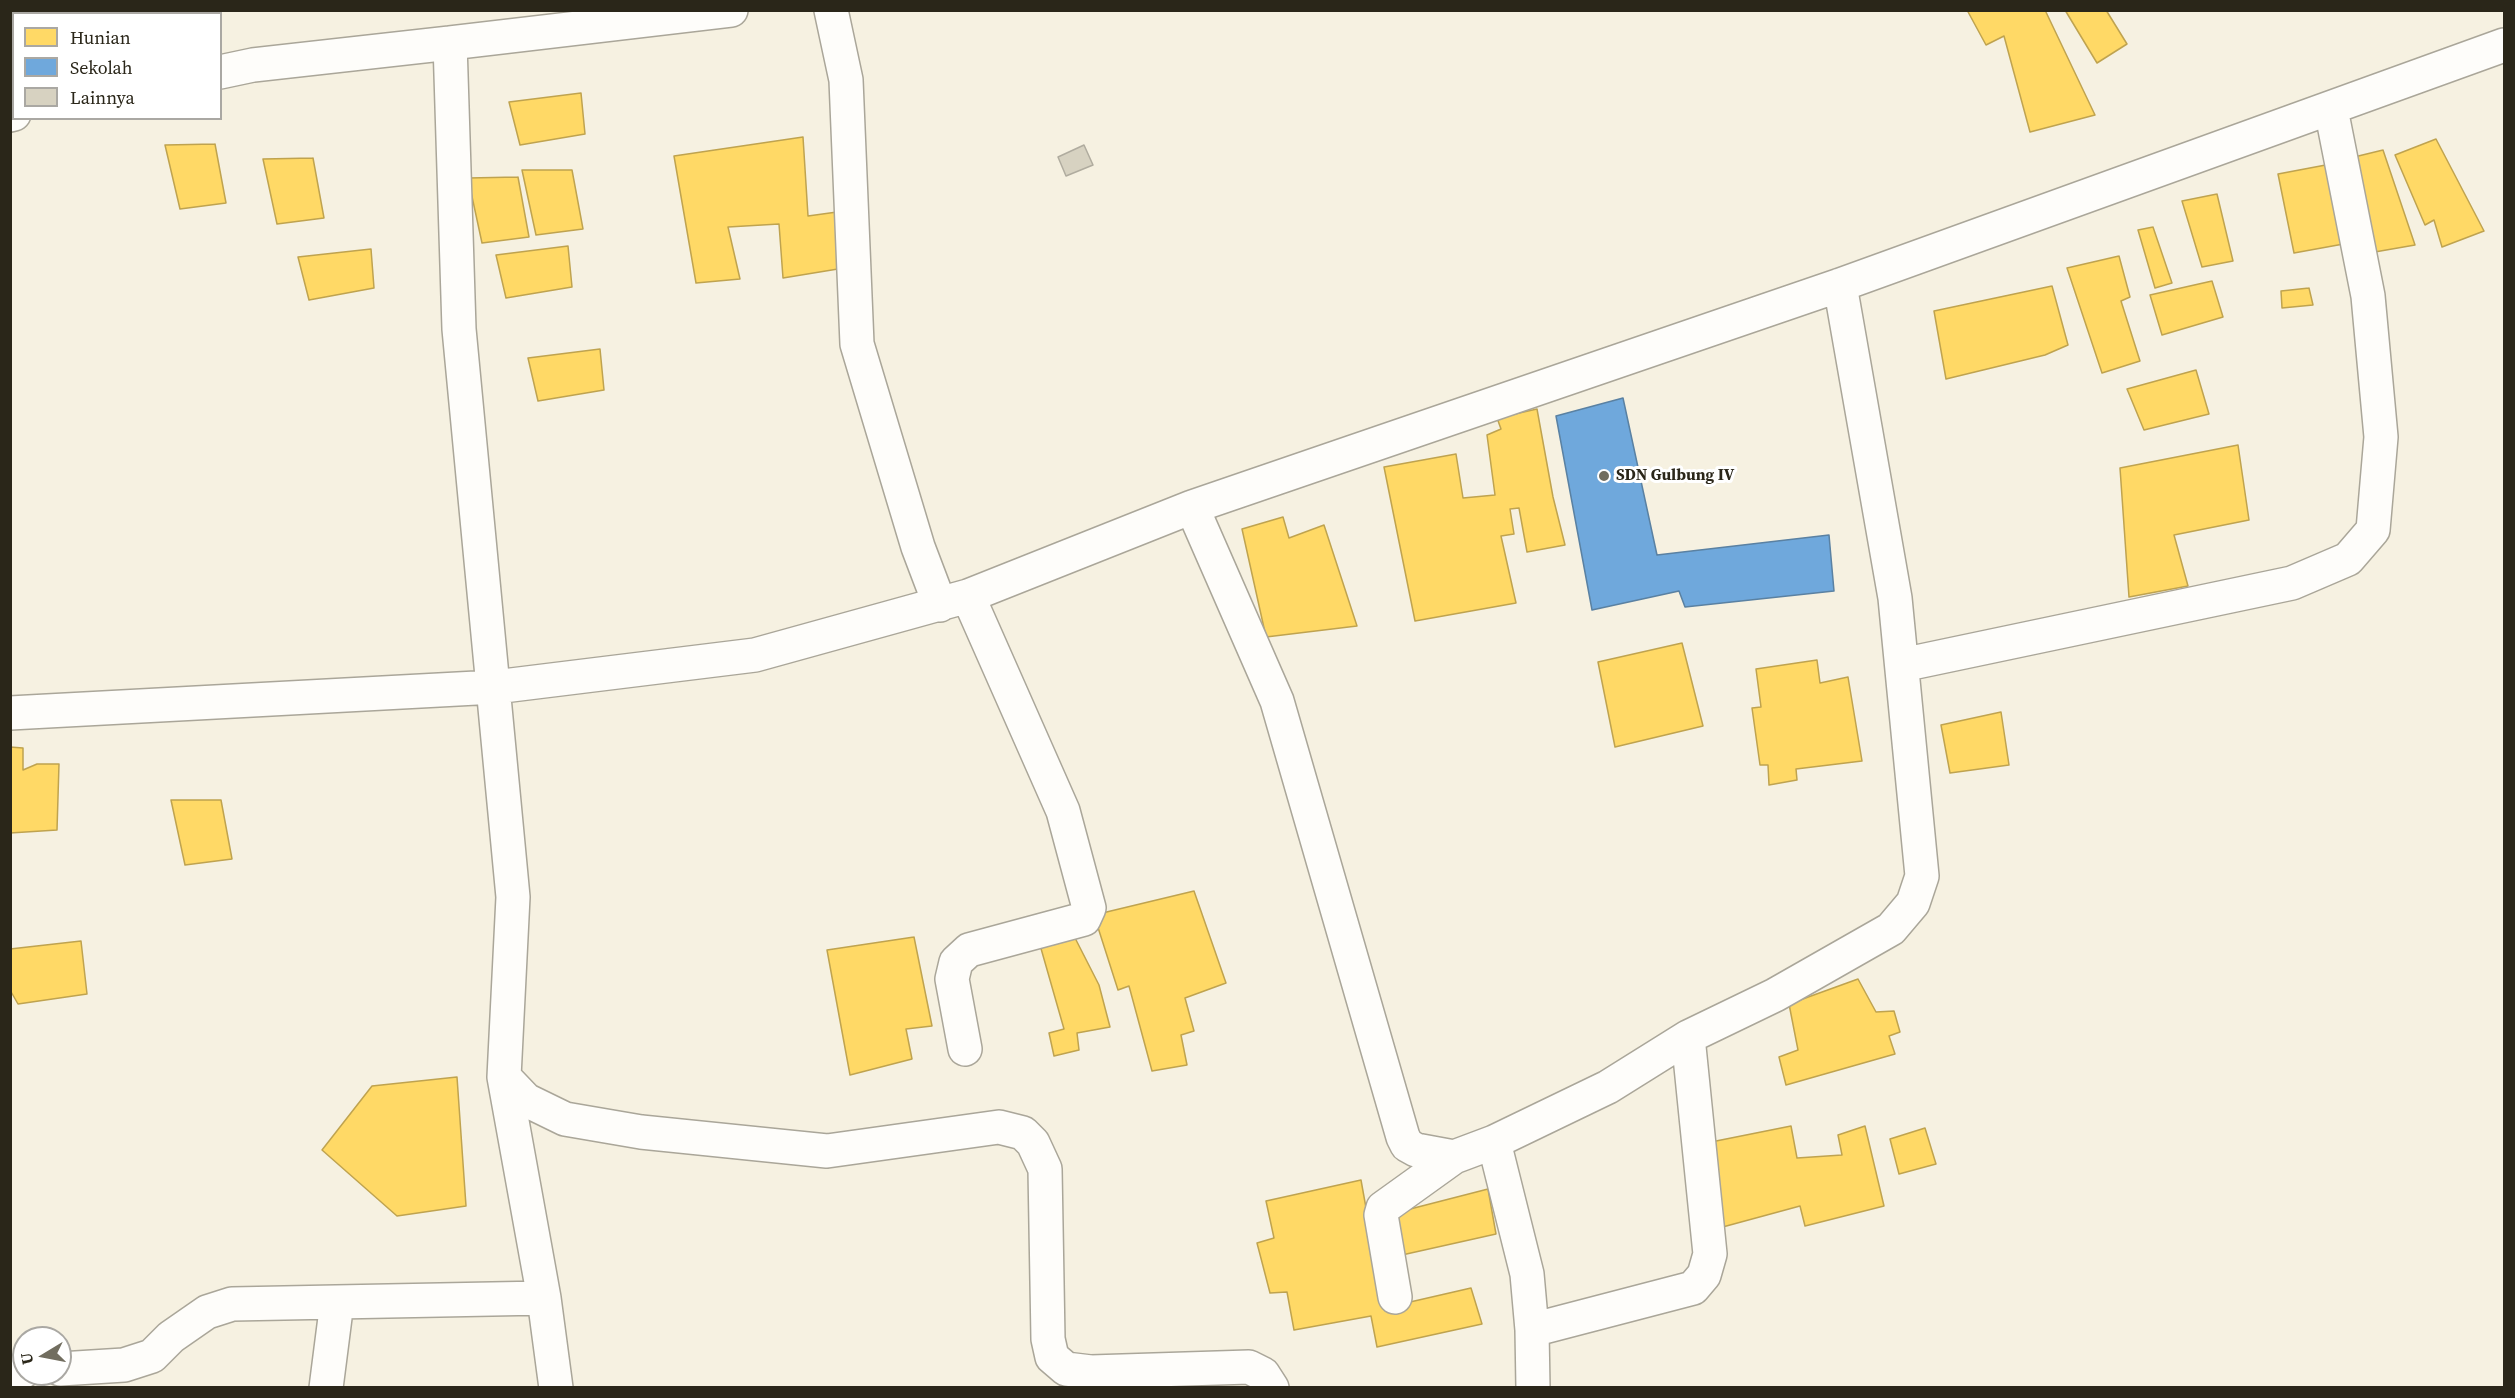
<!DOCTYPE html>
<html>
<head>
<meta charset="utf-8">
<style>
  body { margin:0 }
  #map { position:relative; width:2515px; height:1398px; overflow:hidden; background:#f6f1e1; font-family:"Source Serif 4",serif }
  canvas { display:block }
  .frame { position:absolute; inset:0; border:12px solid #2a2619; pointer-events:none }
  .legend { position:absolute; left:12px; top:12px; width:210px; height:108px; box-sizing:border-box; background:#fff; border:2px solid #aaa8a3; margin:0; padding:8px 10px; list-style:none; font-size:18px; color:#2a2619 }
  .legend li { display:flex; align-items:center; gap:12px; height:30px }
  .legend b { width:30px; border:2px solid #aaa8a3 }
  .north { position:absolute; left:12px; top:1326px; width:60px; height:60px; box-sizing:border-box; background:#fff; border:2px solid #aaa8a3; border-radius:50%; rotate:260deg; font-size:16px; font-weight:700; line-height:24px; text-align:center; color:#2a2619 }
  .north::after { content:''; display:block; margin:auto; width:21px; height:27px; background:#716d5f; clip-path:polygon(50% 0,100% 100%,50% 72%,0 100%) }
</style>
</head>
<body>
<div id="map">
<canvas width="2515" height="1398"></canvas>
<div class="frame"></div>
<ul class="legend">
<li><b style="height:16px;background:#ffd966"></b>Hunian</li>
<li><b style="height:16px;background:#6fa8dc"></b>Sekolah</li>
<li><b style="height:16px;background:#d7d2c1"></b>Lainnya</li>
</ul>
<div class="north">U</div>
</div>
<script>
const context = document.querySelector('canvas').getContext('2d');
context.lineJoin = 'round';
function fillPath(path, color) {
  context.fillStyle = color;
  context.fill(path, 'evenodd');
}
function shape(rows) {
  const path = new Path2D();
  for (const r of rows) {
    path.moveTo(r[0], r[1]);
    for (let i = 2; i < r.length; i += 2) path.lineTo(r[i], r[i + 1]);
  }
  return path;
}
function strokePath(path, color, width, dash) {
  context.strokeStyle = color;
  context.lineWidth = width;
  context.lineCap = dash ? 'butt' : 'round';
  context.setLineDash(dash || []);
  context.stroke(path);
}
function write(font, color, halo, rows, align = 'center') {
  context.font = font + ' "Source Serif 4",serif';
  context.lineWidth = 6;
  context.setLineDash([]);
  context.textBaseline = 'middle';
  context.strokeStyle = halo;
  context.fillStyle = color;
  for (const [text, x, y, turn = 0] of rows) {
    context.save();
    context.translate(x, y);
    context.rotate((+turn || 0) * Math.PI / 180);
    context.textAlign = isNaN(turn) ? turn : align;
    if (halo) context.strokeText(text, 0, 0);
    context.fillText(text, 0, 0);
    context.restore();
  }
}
const homes = shape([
  [83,10,133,10,133,14,84,14,83,10],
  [1967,10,2045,10,2095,115,2030,132,2004,36,1986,45,1967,10],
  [2065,10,2106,10,2127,44,2097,63,2065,10],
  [581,93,585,134,520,145,509,102,581,93],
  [803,137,808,216,837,212,844,268,783,278,779,224,728,227,740,279,696,283,674,156,803,137],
  [2436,139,2484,231,2442,247,2434,220,2425,225,2395,155,2436,139],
  [215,144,226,203,180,209,165,145,215,144],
  [2383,150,2415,245,2369,253,2346,159,2383,150],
  [313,158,324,218,277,224,263,159,313,158],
  [2331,164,2349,243,2294,253,2278,174,2331,164],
  [522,170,572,170,583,229,536,235,522,170],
  [518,177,529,237,482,243,468,178,518,177],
  [2217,194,2233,261,2202,267,2182,201,2217,194],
  [2153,227,2172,283,2155,288,2138,230,2153,227],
  [568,246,572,287,506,298,496,255,568,246],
  [371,249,374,288,309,300,298,257,371,249],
  [2119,256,2130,297,2121,301,2140,361,2102,373,2067,268,2119,256],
  [2212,281,2223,317,2162,335,2150,295,2212,281],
  [2052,286,2068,345,2045,355,1946,379,1934,311,2052,286],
  [2309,288,2313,305,2282,308,2281,291,2309,288],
  [600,349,604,390,538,401,528,358,600,349],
  [2196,370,2209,414,2144,430,2127,389,2196,370],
  [1537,409,1553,497,1565,545,1527,552,1519,508,1510,509,1514,534,1501,536,1516,603,1415,621,1384,467,1456,454,1463,498,1495,495,1487,435,1501,429,1497,418,1537,409],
  [2238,445,2249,520,2174,535,2188,586,2129,597,2120,468,2238,445],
  [1283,517,1289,538,1324,525,1357,626,1266,637,1242,529,1283,517],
  [1682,643,1703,726,1615,747,1598,662,1682,643],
  [1817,660,1820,683,1848,677,1862,761,1796,769,1797,780,1769,785,1768,765,1760,765,1752,708,1761,707,1756,669,1817,660],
  [2001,712,2009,765,1950,773,1941,725,2001,712],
  [10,747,23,748,23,770,37,764,59,764,57,830,10,833,10,747],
  [171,800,221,800,232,859,185,865,171,800],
  [1194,891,1226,983,1185,998,1194,1031,1181,1035,1187,1065,1152,1071,1129,986,1118,990,1094,915,1194,891],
  [1073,934,1099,985,1110,1027,1077,1033,1079,1050,1054,1056,1049,1033,1064,1029,1040,945,1073,934],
  [914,937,932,1026,906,1029,912,1059,850,1075,827,950,914,937],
  [81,941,87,994,18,1004,10,990,10,949,81,941],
  [1858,979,1876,1012,1894,1011,1900,1032,1889,1036,1895,1054,1786,1085,1779,1057,1798,1050,1789,1004,1858,979],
  [457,1077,466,1206,397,1216,322,1150,372,1086,457,1077],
  [1791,1126,1797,1158,1842,1155,1838,1135,1865,1126,1884,1206,1805,1226,1800,1206,1719,1228,1706,1143,1791,1126],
  [1925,1128,1936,1164,1899,1174,1890,1139,1925,1128],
  [1361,1180,1384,1308,1471,1288,1482,1324,1377,1347,1371,1316,1294,1330,1287,1292,1270,1293,1257,1243,1274,1238,1266,1201,1361,1180],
  [1488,1189,1496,1234,1393,1257,1383,1216,1488,1189]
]);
const schools = shape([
  [1623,398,1657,555,1829,535,1834,591,1685,607,1679,591,1592,610,1556,416,1623,398]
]);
const building = shape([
  [1084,145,1093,165,1066,176,1058,157,1084,145]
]);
const minor = shape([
  [57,10,57,14],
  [831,10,846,80,857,344,918,547,940,605],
  [220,72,253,65,450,43],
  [10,115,14,114],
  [1192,507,1277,701,1403,1137,1407,1145,1416,1150,1454,1157,1494,1142,1608,1087,1688,1037],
  [1902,665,2292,583,2348,559,2373,530,2381,437,2368,296,2331,109],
  [10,713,495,687,755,655,968,596,1192,507,1840,285,2504,45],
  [965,1049,952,979,956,962,969,950,1084,919,1089,908,1063,811,968,596],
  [504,1077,526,1100,565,1119,641,1132,827,1151,999,1127,1023,1133,1033,1143,1045,1169,1048,1339,1052,1357,1066,1369,1091,1372,1249,1367,1263,1374,1272,1388],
  [1494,1142,1527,1274,1532,1330],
  [1395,1297,1381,1215,1383,1208,1454,1157],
  [60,1369,124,1365,152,1356,171,1337,207,1312,232,1304,544,1298],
  [10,1372,24,1371],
  [326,1388,337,1302],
  [556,1388,544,1298,504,1077,513,897,459,329,450,43,731,10],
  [1533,1388,1532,1330,1693,1288,1704,1275,1710,1254,1688,1037,1775,995,1891,929,1913,903,1922,876,1895,598,1840,285]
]);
const markers = [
  [1604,476,6,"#716d5f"]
];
const poiNames = [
  ["SDN Gulbung IV",1616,476]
];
fillPath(homes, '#ffd966');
strokePath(homes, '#bfa34f', 1.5);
fillPath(schools, '#6fa8dc');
strokePath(schools, '#5a81a2', 1.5);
fillPath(building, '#d7d2c1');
strokePath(building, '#b0ac9f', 1.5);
strokePath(minor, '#aaa699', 36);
strokePath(minor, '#fefdfa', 33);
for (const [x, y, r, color] of markers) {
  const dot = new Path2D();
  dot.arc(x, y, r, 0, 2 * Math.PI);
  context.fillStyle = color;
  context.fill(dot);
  strokePath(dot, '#fff', 2);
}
write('bold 16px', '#2a2619', '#fff', poiNames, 'left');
</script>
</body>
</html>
